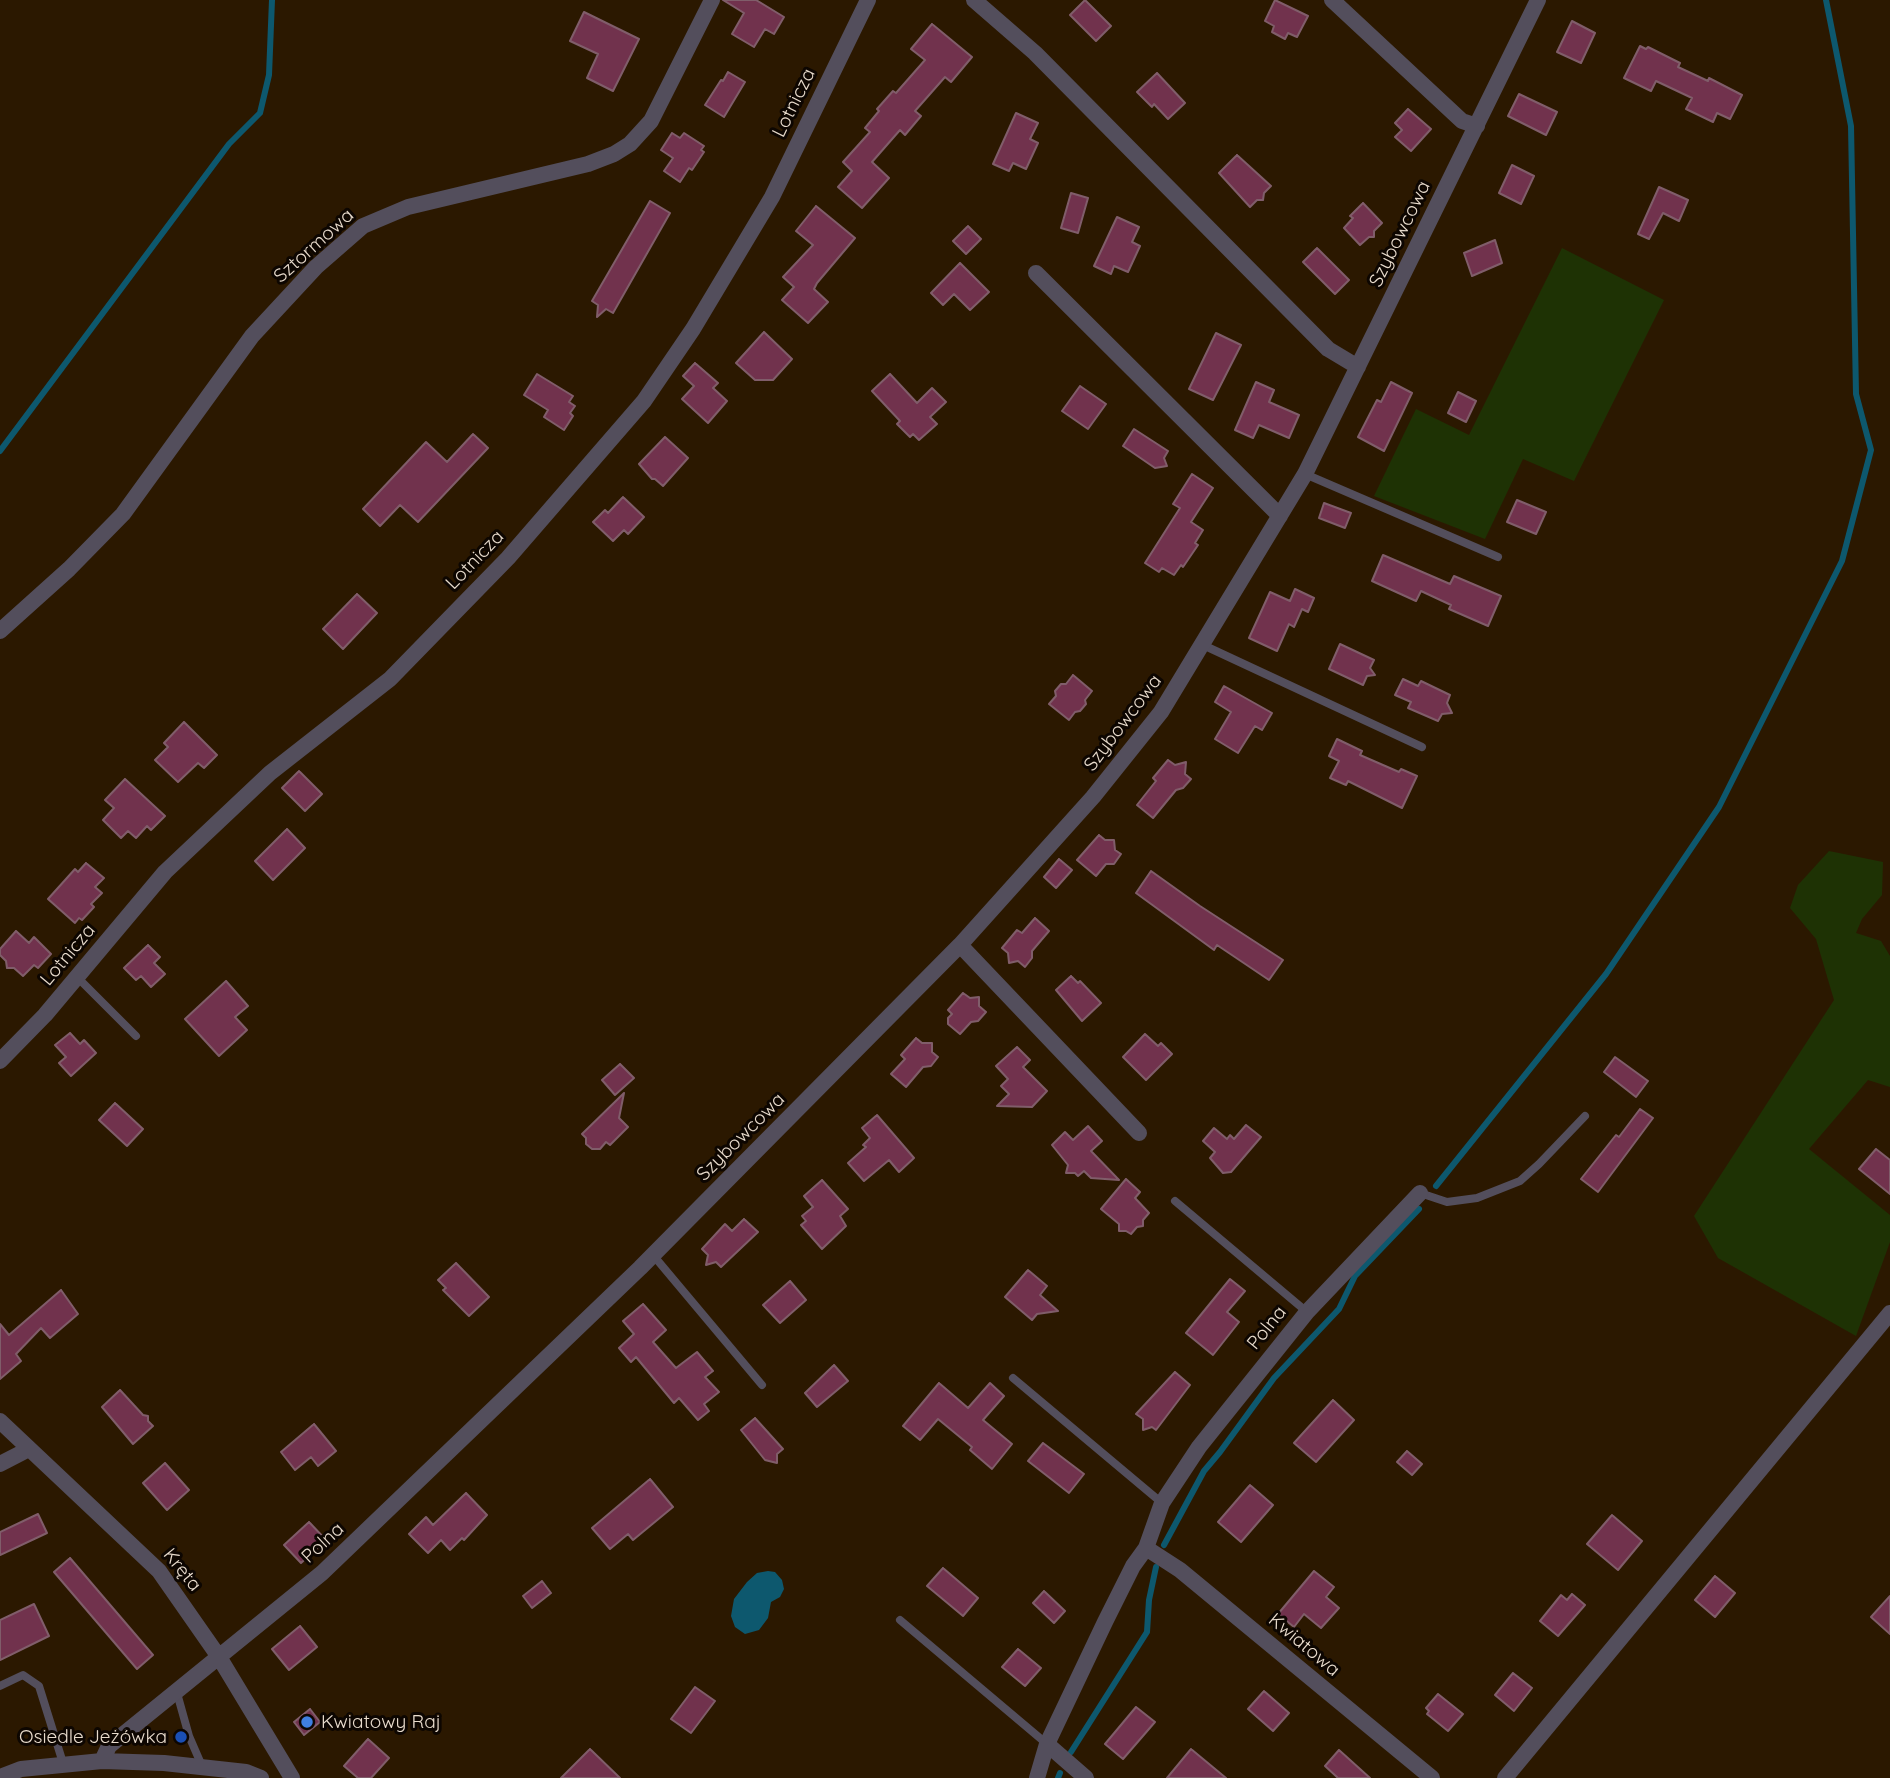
<!DOCTYPE html>
<html>
<head>
<meta charset="utf-8">
<style>
  body { margin:0 }
  canvas { display:block; background:#2b1800 }
</style>
</head>
<body>
<canvas width="1890" height="1778"></canvas>
<script>
const context = document.querySelector('canvas').getContext('2d');
context.lineJoin = 'round';
function fillPath(path, color) {
  context.fillStyle = color;
  context.fill(path, 'evenodd');
}
function shape(rows) {
  const path = new Path2D();
  for (const r of rows) {
    path.moveTo(r[0], r[1]);
    for (let i = 2; i < r.length; i += 2) path.lineTo(r[i], r[i + 1]);
  }
  return path;
}
function strokePath(path, color, width, dash) {
  context.strokeStyle = color;
  context.lineWidth = width;
  context.lineCap = dash ? 'butt' : 'round';
  context.setLineDash(dash || []);
  context.stroke(path);
}
function write(font, color, halo, rows, align = 'center') {
  context.font = font + ' Quicksand,sans-serif';
  context.lineWidth = 6;
  context.setLineDash([]);
  context.textBaseline = 'middle';
  context.strokeStyle = halo;
  context.fillStyle = color;
  for (const [text, x, y, turn = 0] of rows) {
    context.save();
    context.translate(x, y);
    context.rotate((+turn || 0) * Math.PI / 180);
    context.textAlign = isNaN(turn) ? turn : align;
    if (halo) context.strokeText(text, 0, 0);
    context.fillText(text, 0, 0);
    context.restore();
  }
}
const green = shape([
  [1562,248,1664,300,1574,481,1523,459,1485,539,1374,496,1416,409,1469,435],
  [1829,851,1883,862,1882,895,1862,919,1856,933,1881,941,1890,956,1890,1087,1868,1080,1809,1149,1890,1215,1890,1242,1856,1336,1718,1258,1694,1216,1834,1000,1816,939,1790,908,1798,885]
]);
const water = shape([
  [768,1571,775,1572,782,1580,784,1589,780,1597,771,1602,768,1618,759,1630,745,1634,735,1627,731,1616,734,1599,747,1582,757,1573]
]);
const stream = shape([
  [0,451,229,144,260,113,269,75,272,0],
  [1436,1186,1606,974,1719,807,1842,561,1871,450,1856,394,1851,126,1826,0],
  [1164,1545,1204,1471,1220,1452,1274,1378,1339,1309,1355,1276,1419,1209],
  [1071,1752,1147,1632,1149,1600,1156,1567],
  [1058,1778,1060,1773]
]);
const building = shape([
  [723,0,756,0,784,17,774,34,765,29,754,47,732,34,744,13,723,0],
  [1085,0,1111,26,1096,41,1070,15,1085,0],
  [1275,0,1308,16,1297,37,1288,33,1285,39,1272,32,1274,26,1265,21,1275,0],
  [584,12,639,39,613,91,587,78,598,54,570,41,584,12],
  [1572,21,1595,33,1581,63,1557,52,1572,21],
  [932,24,972,57,951,82,945,77,915,111,921,116,905,135,900,130,872,162,889,178,862,208,838,187,852,171,843,162,870,132,865,128,879,111,877,109,893,91,896,93,925,60,911,49,932,24],
  [1640,46,1646,49,1648,47,1680,63,1678,67,1708,81,1709,78,1742,95,1730,119,1717,113,1713,122,1686,109,1692,98,1656,81,1651,91,1624,78,1640,46],
  [728,72,745,82,724,117,705,105,721,80,723,81,728,72],
  [1157,73,1185,103,1168,119,1154,104,1152,107,1137,92,1157,73],
  [1519,94,1557,112,1546,135,1508,116,1519,94],
  [1408,109,1431,129,1411,151,1395,137,1402,130,1395,123,1408,109],
  [1016,113,1038,123,1030,139,1038,143,1026,169,1013,163,1009,171,993,164,1016,113],
  [672,133,680,138,684,133,704,146,701,150,704,152,692,170,689,168,680,182,664,171,673,158,661,150,672,133],
  [1237,155,1271,186,1264,193,1263,200,1257,200,1250,207,1219,173,1237,155],
  [1512,165,1534,176,1521,204,1499,193,1512,165],
  [1659,187,1688,200,1679,221,1663,213,1649,239,1638,234,1659,187],
  [1071,193,1088,198,1078,233,1061,228,1071,193],
  [650,201,670,213,613,313,606,309,597,317,598,305,592,301,650,201],
  [1363,203,1382,223,1374,231,1374,237,1369,237,1360,245,1344,228,1353,218,1350,216,1363,203],
  [816,206,855,238,817,283,814,289,828,302,808,323,782,300,794,287,783,277,813,245,796,231,816,206],
  [1117,217,1139,227,1132,242,1140,246,1128,272,1114,266,1111,274,1094,266,1117,217],
  [968,226,981,239,966,254,953,241,968,226],
  [1495,240,1502,263,1472,276,1464,253,1495,240],
  [1317,248,1349,280,1335,294,1303,262,1317,248],
  [960,263,989,292,970,310,954,294,943,305,931,293,960,263],
  [764,332,792,359,773,380,755,380,736,363,764,332],
  [1216,333,1241,345,1213,400,1189,389,1216,333],
  [695,363,718,383,713,388,727,401,708,423,682,399,694,386,683,376,695,363],
  [537,374,573,396,569,402,575,406,570,413,573,416,564,430,544,417,548,410,524,395,537,374],
  [890,374,917,403,932,388,946,402,930,417,937,424,919,440,913,434,910,437,897,424,900,421,872,391,890,374],
  [1256,382,1274,390,1269,402,1299,415,1289,438,1259,425,1253,438,1235,430,1256,382],
  [1391,382,1412,393,1384,451,1358,437,1377,400,1381,402,1391,382],
  [1080,386,1106,404,1088,429,1062,411,1080,386],
  [1458,392,1476,401,1466,422,1448,413,1458,392],
  [1134,429,1168,451,1164,458,1167,466,1155,468,1123,446,1134,429],
  [473,434,488,448,418,522,400,505,380,526,363,509,426,442,447,462,473,434],
  [665,437,688,458,663,486,655,479,652,479,639,464,665,437],
  [1192,474,1213,488,1191,522,1203,530,1195,543,1198,545,1183,567,1181,565,1174,575,1162,568,1159,572,1145,563,1180,508,1173,504,1192,474],
  [623,497,644,517,628,534,624,530,613,541,593,522,605,510,608,513,623,497],
  [1517,500,1546,512,1536,534,1507,522,1517,500],
  [1324,503,1351,513,1345,528,1319,518,1324,503],
  [1383,555,1450,584,1454,576,1501,596,1488,626,1449,609,1451,605,1421,591,1416,601,1372,581,1383,555],
  [1295,589,1314,598,1308,612,1302,609,1294,627,1289,624,1277,651,1249,638,1270,592,1290,601,1295,589],
  [357,594,377,613,343,649,323,629,357,594],
  [1340,644,1374,660,1370,668,1375,675,1367,676,1363,685,1329,669,1340,644],
  [1073,675,1092,691,1085,700,1086,704,1080,711,1075,712,1069,720,1049,704,1056,696,1055,691,1061,684,1066,684,1073,675],
  [1403,679,1418,686,1421,681,1450,695,1447,703,1452,713,1442,714,1438,721,1408,708,1411,702,1395,695,1403,679],
  [1224,686,1272,713,1262,730,1255,726,1238,753,1215,739,1231,712,1215,702,1224,686],
  [184,722,217,755,204,768,198,763,178,782,155,760,168,747,164,743,184,722],
  [1337,739,1362,751,1360,755,1399,772,1401,769,1417,776,1402,808,1348,781,1346,785,1330,778,1339,761,1329,756,1337,739],
  [1168,760,1175,765,1186,762,1185,774,1191,779,1183,788,1176,790,1153,818,1137,805,1156,781,1153,778,1168,760],
  [299,771,322,794,305,811,282,788,299,771],
  [125,779,165,816,151,830,147,826,136,838,128,831,121,838,103,820,114,808,105,800,125,779],
  [287,829,305,848,273,880,255,861,287,829],
  [1099,835,1105,840,1114,840,1115,850,1121,854,1114,864,1106,864,1096,876,1077,860,1099,835],
  [1059,859,1072,870,1056,888,1044,877,1059,859],
  [86,863,104,878,95,887,102,893,91,904,94,907,82,920,79,918,75,923,48,899,75,869,78,872,86,863],
  [1151,871,1200,906,1283,960,1269,980,1217,945,1214,950,1136,893,1151,871],
  [1035,918,1049,931,1032,951,1032,958,1025,967,1018,961,1009,963,1008,953,1002,948,1017,930,1022,933,1035,918],
  [16,931,29,943,34,937,51,954,38,968,34,965,23,976,14,968,7,968,6,961,0,955,0,949,16,931],
  [148,945,160,957,154,963,165,974,151,987,141,976,136,980,124,968,148,945],
  [1071,976,1078,983,1080,981,1101,1003,1082,1021,1056,990,1071,976],
  [226,981,248,1006,235,1017,247,1030,219,1056,185,1019,226,981],
  [963,993,970,998,979,997,979,1006,986,1012,978,1021,971,1022,960,1034,948,1024,948,1018,952,1014,948,1010,963,993],
  [70,1033,80,1044,84,1040,96,1053,71,1076,59,1063,66,1057,55,1045,70,1033],
  [1145,1034,1158,1046,1161,1043,1172,1054,1146,1080,1123,1057,1145,1034],
  [916,1038,922,1043,932,1043,932,1052,938,1057,931,1066,923,1067,906,1087,891,1074,905,1059,901,1055,916,1038],
  [1017,1047,1030,1060,1023,1067,1047,1091,1032,1107,997,1106,1009,1094,1001,1086,1008,1079,996,1066,1017,1047],
  [1615,1057,1648,1081,1636,1097,1604,1072,1615,1057],
  [620,1064,634,1078,615,1095,602,1080,620,1064],
  [624,1093,619,1118,628,1127,610,1145,606,1142,600,1149,592,1149,586,1144,586,1138,582,1134,624,1093],
  [115,1103,143,1129,127,1146,99,1120,115,1103],
  [1640,1109,1653,1118,1598,1192,1581,1179,1616,1135,1619,1137,1640,1109],
  [877,1115,914,1158,899,1172,889,1160,864,1181,848,1163,866,1147,863,1145,870,1138,862,1128,877,1115],
  [1246,1125,1261,1137,1231,1172,1223,1173,1210,1158,1215,1152,1203,1141,1214,1128,1227,1139,1230,1135,1234,1139,1246,1125],
  [1088,1126,1102,1141,1091,1151,1119,1180,1091,1178,1084,1171,1078,1176,1075,1173,1066,1173,1068,1165,1052,1145,1065,1132,1073,1140,1088,1126],
  [1876,1149,1890,1160,1890,1194,1859,1169,1876,1149],
  [1126,1179,1140,1192,1135,1198,1149,1213,1143,1220,1143,1226,1137,1227,1131,1234,1126,1231,1119,1231,1119,1224,1101,1209,1126,1179],
  [822,1180,848,1209,840,1216,846,1226,822,1249,801,1225,806,1221,802,1216,813,1207,804,1196,822,1180],
  [744,1219,758,1232,721,1267,716,1262,706,1265,708,1255,702,1249,725,1224,732,1231,744,1219],
  [456,1263,489,1297,469,1316,443,1290,446,1288,438,1280,456,1263],
  [1028,1270,1047,1286,1040,1295,1058,1311,1037,1314,1032,1320,1005,1297,1028,1270],
  [1230,1279,1245,1291,1227,1312,1239,1322,1213,1355,1186,1333,1230,1279],
  [790,1281,806,1300,780,1323,763,1305,790,1281],
  [61,1290,78,1314,50,1338,41,1328,16,1354,21,1361,0,1379,0,1324,9,1335,61,1290],
  [643,1304,666,1330,653,1342,676,1368,697,1352,713,1371,705,1377,719,1392,704,1404,709,1411,698,1420,679,1398,674,1403,636,1357,631,1362,619,1348,634,1334,623,1321,643,1304],
  [834,1365,848,1381,817,1407,805,1393,834,1365],
  [1175,1372,1190,1385,1156,1430,1152,1427,1143,1430,1143,1419,1136,1414,1175,1372],
  [939,1383,968,1408,990,1383,1004,1396,983,1420,1012,1444,992,1469,970,1450,972,1447,938,1419,920,1440,903,1426,939,1383],
  [120,1390,143,1415,148,1416,148,1421,153,1426,133,1444,102,1407,120,1390],
  [1333,1400,1354,1420,1316,1462,1294,1443,1333,1400],
  [755,1418,783,1449,777,1454,777,1463,765,1460,741,1430,755,1418],
  [314,1424,336,1451,318,1466,311,1457,295,1470,281,1452,314,1424],
  [1043,1443,1084,1474,1069,1493,1028,1461,1043,1443],
  [1407,1451,1422,1464,1412,1475,1397,1462,1407,1451],
  [165,1463,189,1490,167,1510,143,1483,165,1463],
  [650,1479,673,1507,633,1540,628,1534,610,1549,592,1528,650,1479],
  [1250,1485,1273,1505,1241,1542,1218,1522,1250,1485],
  [466,1493,487,1515,464,1540,462,1538,450,1550,441,1540,428,1553,409,1534,426,1517,433,1525,466,1493],
  [38,1514,47,1533,0,1555,0,1532,38,1514],
  [1612,1515,1642,1541,1618,1570,1587,1544,1612,1515],
  [309,1522,326,1540,301,1563,284,1545,309,1522],
  [70,1558,153,1655,137,1669,54,1572,70,1558],
  [943,1568,978,1598,963,1616,927,1586,943,1568],
  [1314,1571,1334,1587,1326,1597,1339,1608,1321,1628,1304,1614,1294,1627,1278,1614,1314,1571],
  [1715,1576,1735,1593,1715,1617,1695,1600,1715,1576],
  [542,1581,551,1593,532,1608,523,1596,542,1581],
  [1044,1591,1065,1611,1054,1623,1033,1603,1044,1591],
  [1572,1594,1585,1605,1558,1636,1540,1621,1561,1595,1567,1600,1572,1594],
  [1890,1596,1890,1634,1871,1617,1890,1596],
  [34,1604,49,1636,0,1660,0,1620,34,1604],
  [300,1626,317,1647,289,1670,272,1649,300,1626],
  [1018,1649,1041,1668,1025,1686,1002,1667,1018,1649],
  [1513,1673,1532,1688,1514,1711,1495,1695,1513,1673],
  [695,1687,715,1701,691,1733,671,1719,695,1687],
  [1264,1691,1289,1713,1273,1731,1248,1709,1264,1691],
  [1438,1694,1463,1714,1448,1731,1427,1714,1429,1711,1426,1708,1438,1694],
  [1136,1707,1155,1722,1123,1759,1105,1744,1136,1707],
  [310,1709,320,1722,304,1735,294,1722,310,1709],
  [368,1739,389,1758,371,1778,358,1778,344,1766,368,1739],
  [590,1749,620,1778,561,1778,590,1749],
  [1191,1749,1226,1778,1167,1778,1191,1749],
  [1339,1750,1370,1778,1338,1778,1325,1766,1339,1750]
]);
const lane = shape([
  [1305,474,1498,557],
  [1203,645,1422,747],
  [77,977,136,1036],
  [1420,1193,1447,1202,1477,1198,1520,1181,1539,1164,1585,1116],
  [1175,1201,1307,1312],
  [653,1255,762,1385],
  [1013,1378,1162,1503],
  [900,1620,1047,1744],
  [0,1686,23,1675,39,1686,63,1763],
  [177,1693,189,1736,202,1766]
]);
const street = shape([
  [974,0,1035,53,1328,349,1358,367],
  [1332,0,1462,121,1477,126],
  [1036,273,1280,516],
  [0,631,69,569,123,514,252,336,316,267,363,226,408,207,588,164,614,154,630,144,651,121,712,0],
  [960,945,1139,1133],
  [0,1061,45,1015,165,872,270,773,390,679,508,558,644,401,693,329,772,197,868,0],
  [0,1421,159,1571,219,1657,292,1778],
  [0,1464,29,1449],
  [1146,1548,1180,1570,1432,1778],
  [1047,1744,1086,1778],
  [102,1761,109,1746,322,1573,640,1268,960,945,1093,797,1161,712,1305,474,1538,0],
  [0,1777,21,1769,102,1761,164,1763,246,1772,261,1778],
  [1037,1778,1047,1744,1105,1622,1133,1566,1146,1548,1162,1503,1199,1447,1307,1312,1420,1193],
  [1505,1778,1890,1313]
]);
const markers = [
  [307,1722,7,"#3f7fe0"],
  [181,1737,7,"#1a4fb4"]
];
const streetNames = [
  ["Lotnicza",794,103,-64],
  ["Szybowcowa",1400,234,-64],
  ["Sztormowa",314,246,-42],
  ["Lotnicza",475,560,-46],
  ["Szybowcowa",1123,723,-53],
  ["Lotnicza",68,955,-50],
  ["Szybowcowa",741,1137,-45],
  ["Polna",1267,1328,-51],
  ["Polna",323,1543,-43],
  ["Kręta",182,1570,51],
  ["Kwiatowa",1304,1645,40]
];
const poiNames = [
  ["Kwiatowy Raj",321,1722],
  ["Osiedle Jeżówka",167,1737,"right"]
];
fillPath(green, '#1e3204');
fillPath(water, '#0d586e');
strokePath(stream, '#0d586e', 6);
fillPath(building, '#71324d');
strokePath(building, '#805d6a', 2);
strokePath(lane, '#534e5c', 8);
strokePath(street, '#534e5c', 16);
for (const [x, y, r, color] of markers) {
  const dot = new Path2D();
  dot.arc(x, y, r, 0, 2 * Math.PI);
  context.fillStyle = color;
  context.fill(dot);
  strokePath(dot, '#0d0601', 2.5);
}
write('19px', '#e9dccd', '#0d0601', streetNames);
write('19px', '#e9dccd', '#0d0601', poiNames, 'left');
</script>
</body>
</html>
